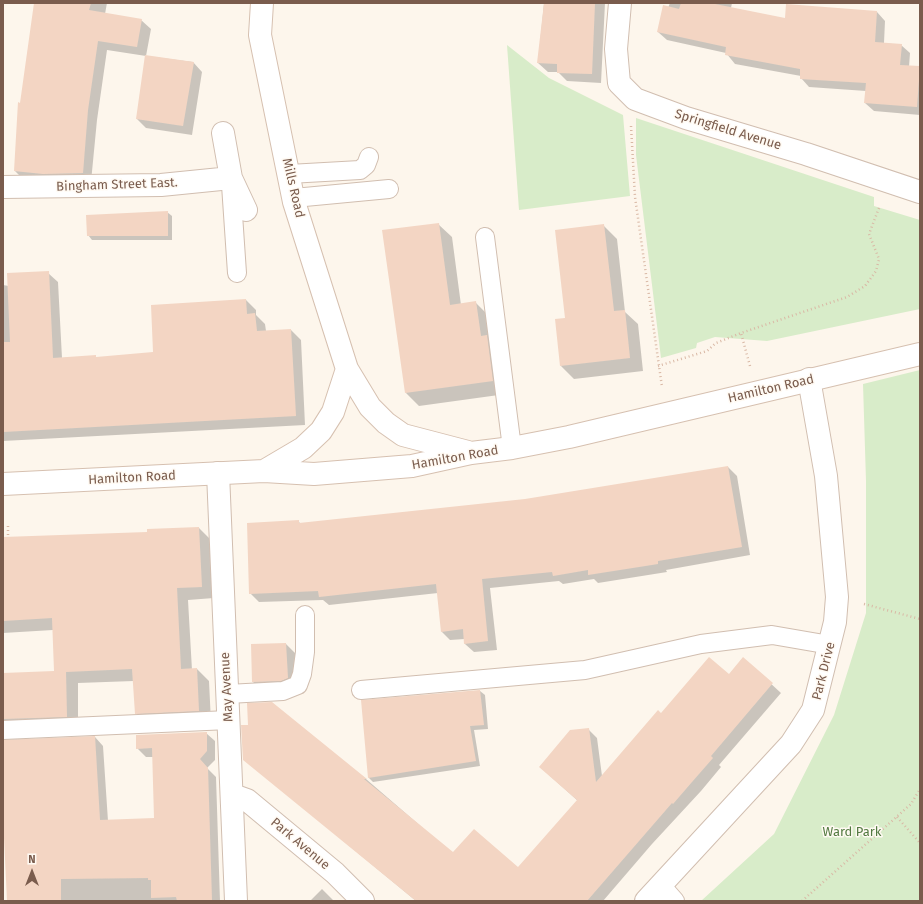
<!DOCTYPE html>
<html>
<head>
<meta charset="utf-8">
<style>
  body { margin:0 }
  #map { position:relative; width:923px; height:904px; overflow:hidden; background:#fdf6ec; font-family:"Fira Sans",sans-serif }
  canvas { display:block }
  .frame { position:absolute; inset:0; border:4px solid #7a5c4d; pointer-events:none }
  .north { position:absolute; left:12px; top:852px; width:40px; height:40px; -webkit-text-stroke:3px #fffaf3; paint-order:stroke; rotate:0deg; font-size:11px; font-weight:700; line-height:16px; text-align:center; color:#7a5c4d }
  .north::after { content:''; display:block; margin:auto; width:14px; height:18px; background:#7a5c4d; clip-path:polygon(50% 0,100% 100%,50% 72%,0 100%) }
</style>
</head>
<body>
<div id="map">
<canvas width="923" height="904"></canvas>
<div class="frame"></div>
<div class="north">N</div>
</div>
<script>
const context = document.querySelector('canvas').getContext('2d');
context.lineJoin = 'round';
function fillPath(path, color) {
  context.fillStyle = color;
  context.fill(path, 'evenodd');
}
function shape(rows) {
  const path = new Path2D();
  for (const r of rows) {
    path.moveTo(r[0], r[1]);
    for (let i = 2; i < r.length; i += 2) path.lineTo(r[i], r[i + 1]);
  }
  return path;
}
function strokePath(path, color, width, dash) {
  context.strokeStyle = color;
  context.lineWidth = width;
  context.lineCap = dash ? 'butt' : 'round';
  context.setLineDash(dash || []);
  context.stroke(path);
}
function write(font, color, halo, rows, align = 'center') {
  context.font = font + ' "Fira Sans",sans-serif';
  context.lineWidth = 3;
  context.setLineDash([]);
  context.textBaseline = 'middle';
  context.strokeStyle = halo;
  context.fillStyle = color;
  for (const [text, x, y, turn = 0] of rows) {
    context.save();
    context.translate(x, y);
    context.rotate((+turn || 0) * Math.PI / 180);
    context.textAlign = isNaN(turn) ? turn : align;
    if (halo) context.strokeText(text, 0, 0);
    context.fillText(text, 0, 0);
    context.restore();
  }
}
const green = shape([
  [507,45,549,78,623,115,630,196,519,210],
  [636,118,874,197,874,206,920,220,920,309,767,341,715,337,697,343,696,348,661,358,636,155],
  [920,370,920,901,701,901,774,834,834,715,866,613,866,481,863,384]
]);
const shadow = shape([
  [35,3,107,3,105,14,141,20,151,29,146,56,193,62,202,72,192,135,146,128,137,119,146,56,107,50,97,120,91,182,24,180,15,171,21,104],
  [544,3,605,3,601,83,567,81,558,72,548,72,538,63],
  [670,3,732,3,731,8,786,19,877,12,885,21,884,43,901,45,910,53,909,67,920,67,920,115,874,111,865,103,866,91,809,87,801,78,801,76,735,64,726,53,667,40,658,32],
  [167,212,172,216,172,240,92,240,88,235],
  [438,224,452,237,461,305,476,303,489,316,506,394,419,406,406,393],
  [603,225,617,239,625,312,638,324,643,371,574,379,561,366,566,319],
  [48,273,58,282,62,358,95,356,97,358,154,353,246,300,256,310,256,315,265,324,266,331,291,330,301,340,305,425,3,441,3,285,9,286],
  [728,467,737,476,750,555,666,570,667,572,598,583,594,579,563,584,559,581,490,588,497,650,474,652,465,644,465,639,450,640,442,632,438,593,329,605,323,600,259,602,250,593,298,521,301,524,525,500],
  [199,528,211,540,214,598,188,600,192,670,197,669,209,681,211,722,147,725,136,713,134,681,78,683,78,728,3,725,3,674,55,672,53,630,3,633,3,538,148,533],
  [286,644,295,653,296,687,262,691,253,682],
  [743,658,781,693,719,765,721,767,701,791,652,844,603,901,416,901,244,759,249,726,271,703,366,779,453,854,518,869,578,801,540,767,588,729,597,738,602,776,661,714,729,675],
  [480,691,485,695,488,729,474,730,480,766,373,782,369,778,363,701],
  [206,733,215,741,215,760,207,768,216,777,220,901,9,901,3,796,3,740,95,737,103,746,108,821,155,819,153,757,146,757,137,748],
  [322,889,334,901,310,901]
]);
const building = shape([
  [34,3,91,3,89,10,142,19,137,47,98,41,88,110,83,173,43,174,14,171,18,102,20,103],
  [544,3,595,3,592,74,557,73,557,64,537,63],
  [681,3,710,3,785,18,786,4,877,11,875,42,902,44,900,65,920,66,917,107,864,103,866,83,800,79,800,69,725,55,726,47,657,32,663,5,679,9],
  [145,55,194,62,183,126,136,119],
  [168,211,168,236,87,236,86,215],
  [439,223,450,305,476,301,481,336,487,335,493,381,405,393,382,230],
  [604,224,614,311,625,310,630,358,560,366,555,319,565,318,555,230],
  [49,271,53,358,96,355,96,357,153,352,151,305,246,299,247,314,255,313,257,331,291,329,296,416,3,432,3,342,10,342,7,273],
  [728,466,742,547,658,561,658,564,588,575,588,570,553,576,552,572,482,579,488,641,464,644,463,629,441,632,436,584,319,597,318,591,249,594,247,523,299,520,299,523,525,499],
  [199,527,202,587,177,588,181,669,197,668,199,711,135,714,132,669,66,672,67,717,3,719,3,673,54,671,52,618,3,621,3,537,147,532,147,529],
  [286,643,288,678,281,681,252,682,251,644],
  [709,657,729,674,743,657,773,683,711,756,713,758,692,782,673,804,672,803,587,901,416,901,243,760,241,725,248,725,247,703,272,702,367,779,364,779,453,852,474,829,518,867,577,800,539,767,570,730,589,728,596,782,658,710,661,713],
  [480,690,484,725,470,726,476,761,368,778,361,700],
  [207,732,207,751,200,759,208,768,212,901,177,901,176,897,151,898,151,880,148,880,148,878,61,879,61,901,7,901,3,817,3,740,95,736,100,820,154,818,152,748,136,749,136,735]
]);
const path = shape([
  [631,126,635,197,662,387],
  [658,366,707,351,716,343,741,333],
  [750,366,741,333,847,297,865,286,876,271,879,259,869,234,879,208],
  [8,526,8,537],
  [864,604,920,619],
  [897,817,920,843],
  [802,901,911,804,920,789]
]);
const lane = shape([
  [289,174,360,170,366,165,369,157],
  [231,185,237,273],
  [294,198,389,189],
  [485,237,512,448],
  [361,690,585,670,701,644,772,635,830,645],
  [228,694,283,691,298,685,302,674,305,652,305,615],
  [3,730,229,720],
  [661,885,675,901]
]);
const street = shape([
  [620,3,616,49,619,83,635,99,686,118,806,154,920,192],
  [223,133,231,178,246,210],
  [3,187,161,185,231,178],
  [218,473,236,901],
  [233,795,247,800,335,873,363,901],
  [646,901,791,744,813,710,835,622,837,597,826,476,809,379]
]);
const secondary = shape([
  [262,3,260,35,294,202,347,369,370,407,386,423,403,435,468,452],
  [264,471,303,448,321,431,333,412,347,369],
  [3,484,264,471,314,474,412,466,471,453,512,448,569,437,920,354]
]);
const streetNames = [
  ["Springfield Avenue",728,130,17],
  ["Bingham Street East.",117,185,-2],
  ["Mills Road",293,188,77],
  ["Hamilton Road",771,389,-13],
  ["Hamilton Road",455,458,-10],
  ["Hamilton Road",132,478,-3],
  ["Park Drive",824,671,-76],
  ["May Avenue",227,687,-93],
  ["Park Avenue",300,844,40]
];
const parkNames = [
  ["Ward Park",852,832]
];
fillPath(green, '#d8ecc9');
fillPath(shadow, '#0003');
fillPath(building, '#f3d5c3');
strokePath(lane, '#d1beb0', 20);
strokePath(street, '#d1beb0', 24);
strokePath(secondary, '#d6c0b0', 24);
strokePath(path, '#d9b8a5', 2.5, [1, 3]);
strokePath(lane, '#fff', 18);
strokePath(street, '#fff', 22);
strokePath(secondary, '#fff', 22);
write('13px', '#7a5c4d', '#fffaf3', streetNames);
write('13px', '#537a41', '#fffaf3', parkNames);
</script>
</body>
</html>
